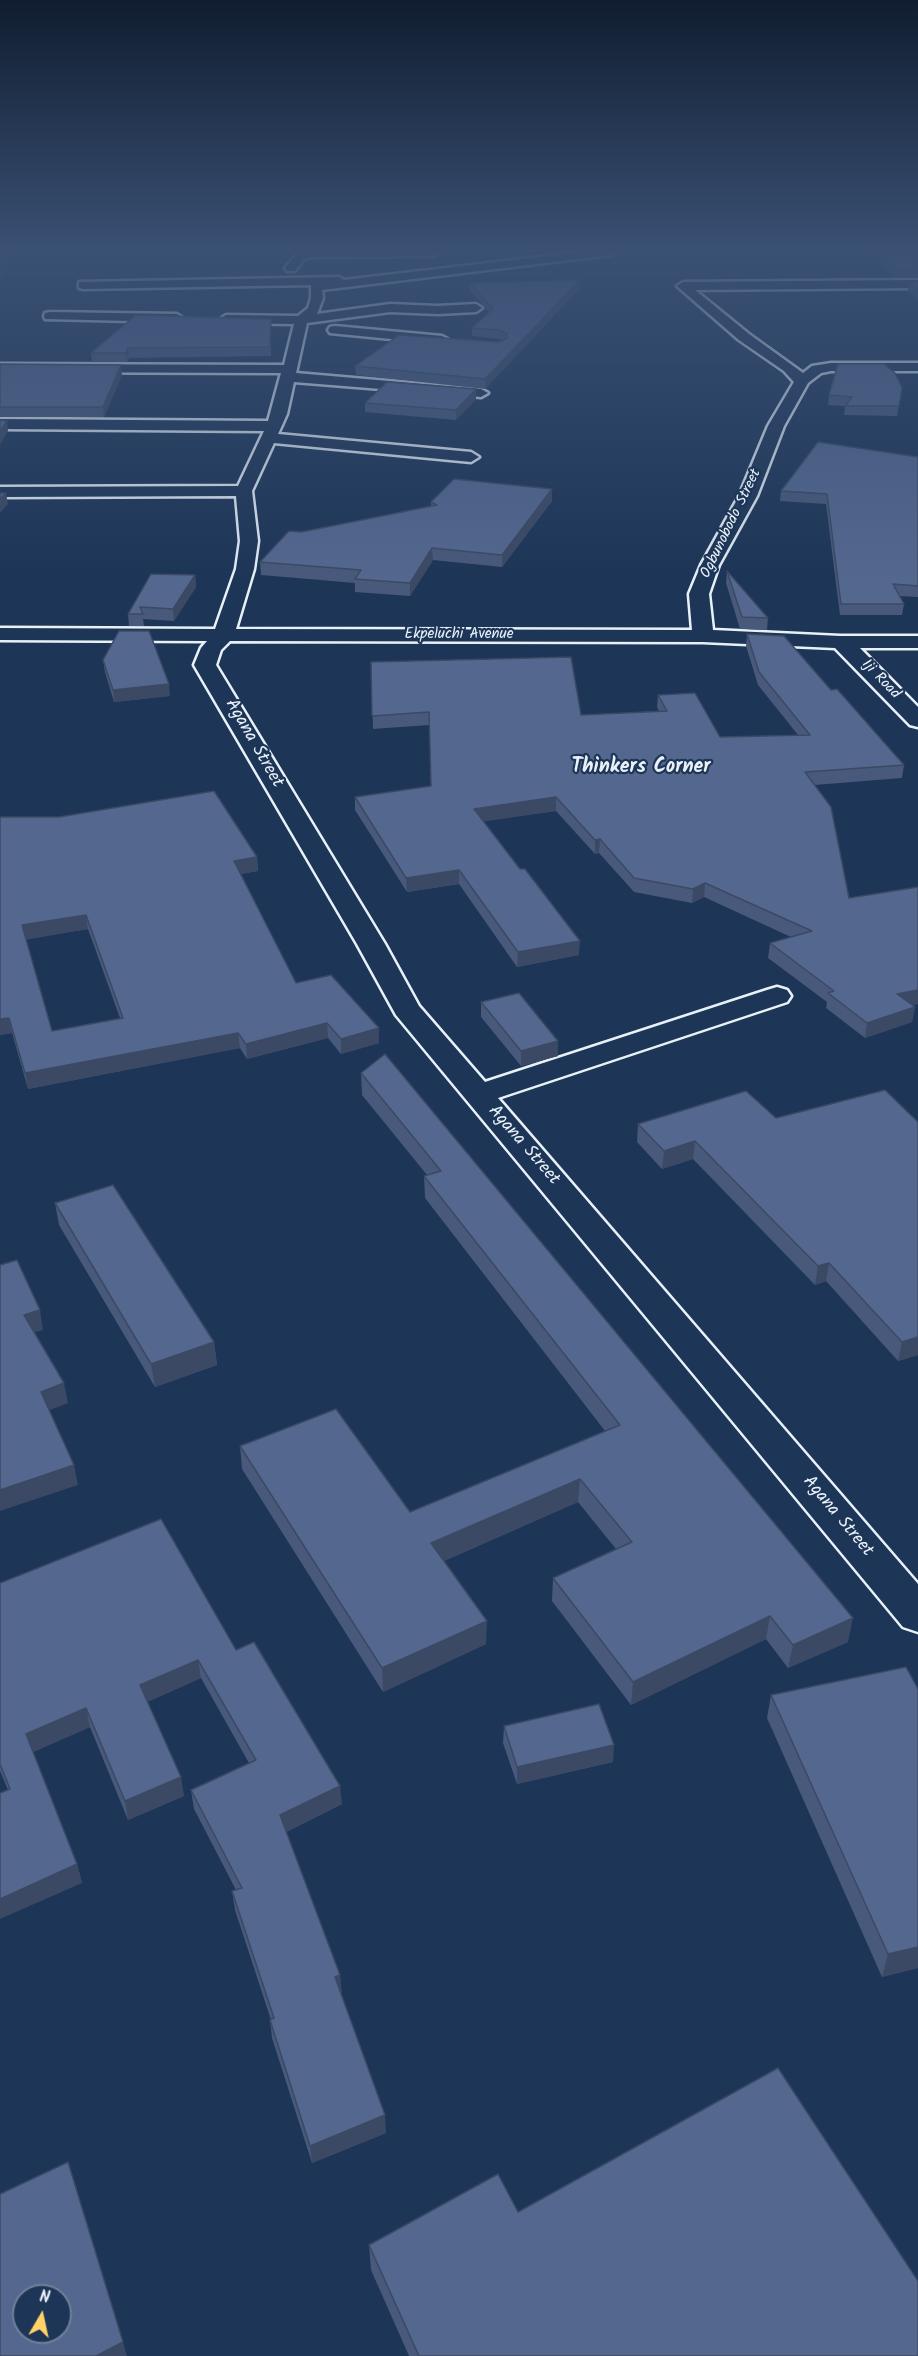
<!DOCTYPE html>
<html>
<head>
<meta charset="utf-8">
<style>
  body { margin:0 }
  #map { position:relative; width:918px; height:2356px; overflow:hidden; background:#1d3557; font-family:Kalam,sans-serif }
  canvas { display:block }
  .north { position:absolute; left:12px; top:2284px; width:60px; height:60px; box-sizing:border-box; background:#1d3557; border:2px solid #6e8097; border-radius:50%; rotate:9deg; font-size:16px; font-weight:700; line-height:24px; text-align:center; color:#e8f1f8 }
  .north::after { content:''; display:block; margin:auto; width:21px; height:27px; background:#ffd166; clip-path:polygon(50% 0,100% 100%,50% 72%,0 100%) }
</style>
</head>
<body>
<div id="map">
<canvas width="918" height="2356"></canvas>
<div class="north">N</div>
</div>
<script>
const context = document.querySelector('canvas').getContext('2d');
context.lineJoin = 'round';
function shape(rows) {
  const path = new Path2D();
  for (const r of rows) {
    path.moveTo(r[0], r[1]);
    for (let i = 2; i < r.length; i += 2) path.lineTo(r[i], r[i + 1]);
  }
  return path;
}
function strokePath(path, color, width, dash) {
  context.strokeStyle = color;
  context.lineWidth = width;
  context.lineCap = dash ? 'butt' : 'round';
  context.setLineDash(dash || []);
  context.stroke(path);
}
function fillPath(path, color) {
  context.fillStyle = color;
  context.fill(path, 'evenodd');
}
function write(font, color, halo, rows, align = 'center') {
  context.font = font + ' Kalam,sans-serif';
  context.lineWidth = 4.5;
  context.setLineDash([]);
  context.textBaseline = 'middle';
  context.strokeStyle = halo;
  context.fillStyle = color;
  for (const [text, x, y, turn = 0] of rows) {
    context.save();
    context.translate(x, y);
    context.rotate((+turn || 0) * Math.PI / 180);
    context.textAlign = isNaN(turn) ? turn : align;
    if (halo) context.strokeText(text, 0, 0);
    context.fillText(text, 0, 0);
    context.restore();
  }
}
const minor = shape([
  [303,252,438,252,439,253,433,256,310,257,303,260,295,271,287,271,285,268,295,256,303,252],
  [581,252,617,252,611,255,322,290,323,298,317,314,390,304,438,306,476,304,482,308,476,312,438,314,390,312,307,323,296,373,481,389,488,393,481,397,294,382,287,414,278,434,471,452,479,457,471,462,274,443,252,491,258,541,254,569,236,629,692,630,689,594,701,565,739,496,768,426,794,382,784,371,739,340,677,286,683,282,918,280,918,288,695,290,749,334,803,373,812,366,831,363,918,363,918,371,831,371,821,373,808,383,784,426,757,496,719,565,709,594,713,630,840,636,918,636,918,648,860,648,918,707,918,727,910,725,835,648,703,642,230,641,221,650,216,665,385,944,419,1006,485,1082,767,990,777,987,787,990,791,996,787,1002,498,1098,918,1584,918,1632,903,1627,396,1015,357,944,194,665,201,648,207,641,0,640,0,628,215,629,236,569,240,541,236,496,0,497,0,487,238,486,264,431,0,429,0,419,268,421,281,373,0,372,0,364,284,365,294,324,226,323,220,319,226,315,298,316,308,308,311,298,311,285,83,289,79,288,79,282,339,277,344,280,581,252],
  [50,312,177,314,183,318,177,322,45,319,44,316,45,313,50,312],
  [335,326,442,336,449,340,442,344,330,333,328,330,330,327,335,326]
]);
const wall = shape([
  [918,252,918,278,895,278,877,260,878,253],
  [909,282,918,282,918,300,908,290],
  [470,283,580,288,485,389,356,375,355,366,499,342,502,340,499,339,472,336,472,328,489,312,470,291],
  [271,328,271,356,129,358,127,362,92,362,91,353],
  [0,364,122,375,104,417,0,417],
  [902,388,897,416,844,415,845,406,828,405,829,395],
  [476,399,456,420,365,412,365,403],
  [918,457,918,597,899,596,904,604,902,615,840,615,826,504,780,501,781,491],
  [552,501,502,567,433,560,410,596,355,592,355,583,261,575,260,562,301,532,431,506,431,502],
  [727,571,768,618,767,630,740,629,726,583],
  [195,575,196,587,174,621,143,619,144,626,129,626,128,614],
  [747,634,831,690,904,765,902,778,815,785,849,898,918,887,918,1004,913,1005,915,1007,912,1022,865,1038,826,1008,827,1002,768,958,770,943,791,937,704,897,692,903,634,892,599,853,595,854,556,811,483,821,579,955,517,967,459,884,407,892,355,810,355,797,431,786,430,725,373,729,371,662,581,715,659,711,657,707,658,695,720,737,798,735,758,685,746,646],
  [103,660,170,696,114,702,105,672],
  [0,817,257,857,258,871,241,874,296,983,379,1043,341,1054,328,1038,247,1059,240,1048,28,1089,12,1033,0,1035],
  [88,929,120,1018,52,1031,26,939],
  [481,1002,558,1056,521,1066,481,1017],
  [361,1073,848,1642,788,1668,766,1639,631,1705,552,1601,553,1578,616,1549,578,1502,444,1561,486,1644,383,1692,242,1469,240,1446,410,1512,605,1431,425,1198,424,1176,427,1175,362,1095],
  [776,1118,918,1122,918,1355,898,1361,826,1281,815,1285,693,1159,662,1169,637,1142,638,1124],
  [55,1203,214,1342,217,1365,155,1387,59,1225],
  [0,1583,236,1650,342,1804,286,1832,340,1975,341,1993,386,2133,312,2163,272,2038,270,2020,271,2020,235,1910,232,1891,236,1890,194,1809,191,1790,249,1763,201,1678,147,1702,184,1796,128,1820,90,1727,33,1752,77,1864,82,1883,8,1790,0,1771],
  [771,1695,918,1968,882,1977,767,1718],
  [504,1726,613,1762,517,1784,503,1743],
  [518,2212,918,2356,409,2356,371,2270,369,2245]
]);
const shadedWall = shape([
  [11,252,17,252,0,280,0,270],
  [580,280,580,288,485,389,485,379],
  [128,348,129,358,127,362,126,353],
  [121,365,122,375,104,417,103,407],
  [476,389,476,399,456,420,456,410],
  [7,421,8,431,0,445,0,431],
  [552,489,552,501,502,567,502,555],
  [6,493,8,504,0,513,0,499],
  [432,548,433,560,410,596,410,583],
  [195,575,196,587,174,621,173,609],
  [169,684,170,696,114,702,113,690],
  [556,797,556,811,474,823,474,809],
  [600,839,599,853,595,854,595,840],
  [257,857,258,871,236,875,234,861],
  [459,870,459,884,407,892,406,878],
  [705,883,704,897,692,903,693,889],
  [86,915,88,929,25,940,22,925],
  [580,941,579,955,517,967,518,952],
  [918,990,918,1004,895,1009,897,994],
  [915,1007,912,1022,865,1038,867,1023],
  [9,1018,12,1033,0,1035,0,1019],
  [327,1023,328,1038,247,1059,246,1044],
  [379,1028,379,1043,341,1054,341,1039],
  [238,1033,240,1048,28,1089,25,1073],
  [558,1041,558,1056,521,1066,521,1051],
  [695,1141,693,1159,662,1169,664,1151],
  [829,1263,826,1281,815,1285,818,1266],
  [40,1310,43,1330,28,1334,24,1315],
  [918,1337,918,1355,898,1361,902,1342],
  [214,1342,217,1365,155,1387,151,1364],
  [64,1383,68,1403,45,1412,41,1392],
  [74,1465,78,1485,0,1511,0,1490],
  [580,1479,578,1502,432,1566,431,1543],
  [770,1616,766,1639,631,1705,633,1682],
  [853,1618,848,1642,788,1668,793,1645],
  [487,1621,486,1644,383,1692,382,1668],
  [198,1660,201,1678,143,1704,140,1685],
  [86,1708,90,1727,31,1753,26,1734],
  [614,1745,613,1762,517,1784,517,1767],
  [181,1777,184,1796,128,1820,125,1801],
  [340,1786,342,1804,282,1834,280,1815],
  [77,1864,82,1883,0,1919,0,1899],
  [918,1947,918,1968,882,1977,888,1954],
  [340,1975,342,1993,337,1995,335,1977],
  [385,2115,386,2133,312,2163,310,2146],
  [123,2342,127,2356,96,2356]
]);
const building = shape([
  [0,252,11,252,0,270,0,252],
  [918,252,918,270,896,270,878,253,918,252],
  [580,280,485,379,355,366,399,335,499,342,507,338,507,334,499,330,472,328,493,309,470,283,580,280],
  [909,282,918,282,918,291,909,282],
  [136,315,271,319,270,347,128,348,126,353,91,353,136,315],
  [0,364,121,365,103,407,0,407,0,364],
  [838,364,884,364,895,373,902,388,899,406,845,406,852,397,829,395,838,364],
  [387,382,476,389,456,410,365,403,387,382],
  [0,420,7,421,0,431,0,420],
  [818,442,918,457,918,586,893,584,904,604,841,604,827,494,781,491,818,442],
  [454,479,552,489,502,555,432,548,410,583,355,579,361,570,260,562,289,531,301,532,437,505,431,502,454,479],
  [0,493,6,493,0,499,0,493],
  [727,571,768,618,742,617,727,571],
  [151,574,195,575,173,609,140,607,143,614,128,614,151,574],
  [119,631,149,631,169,684,113,690,103,660,119,631],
  [747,634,784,636,831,690,837,689,904,765,805,772,831,807,849,898,918,887,918,990,897,994,915,1007,867,1023,828,993,834,991,770,943,812,931,705,883,693,889,634,878,600,839,595,840,556,797,474,809,520,869,525,869,580,941,518,952,459,870,406,878,355,797,431,786,429,712,372,716,371,662,571,657,581,715,667,711,658,695,695,693,720,737,810,735,759,672,747,634],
  [214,791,257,857,234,861,296,983,331,975,379,1028,341,1039,327,1023,246,1044,238,1033,25,1073,9,1018,0,1019,0,817,59,817,214,791],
  [86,915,123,1018,52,1031,22,925,86,915],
  [519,993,558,1041,521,1051,481,1002,519,993],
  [385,1054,853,1618,793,1645,770,1616,633,1682,553,1578,632,1542,580,1479,431,1543,487,1621,382,1668,240,1446,336,1409,410,1512,620,1425,424,1176,441,1171,361,1073,385,1054],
  [885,1090,918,1122,918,1337,902,1342,829,1263,818,1266,695,1141,664,1151,638,1124,746,1091,776,1118,885,1090],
  [113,1185,214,1342,151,1364,55,1203,113,1185],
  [17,1260,40,1310,24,1315,64,1383,41,1392,74,1465,0,1490,0,1265,17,1260],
  [161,1519,236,1650,254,1642,340,1786,280,1815,340,1975,335,1977,385,2115,310,2146,270,2020,274,2018,232,1891,242,1888,191,1790,256,1760,198,1660,140,1685,181,1777,125,1801,86,1708,26,1734,77,1864,0,1899,0,1793,10,1789,0,1764,0,1583,161,1519],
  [906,1667,918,1689,918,1947,888,1954,771,1695,906,1667],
  [599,1704,614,1745,517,1767,504,1726,599,1704],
  [778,2068,918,2281,918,2356,419,2356,369,2245,498,2174,518,2212,778,2068],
  [68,2162,123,2342,96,2356,0,2356,0,2194,68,2162],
  [24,2296,60,2296,60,2332,24,2332,24,2296]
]);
const farStreetnames = [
  ["Ogbunobodo Street",732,524,-64],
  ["Ekpeluchi Avenue",459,635],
  ["Iji Road",880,680,46]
];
const streetNames = [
  ["Agana Street",253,744,60],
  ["Agana Street",523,1146,49],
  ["Agana Street",837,1517,50]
];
const farDistrictnames = [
  ["Thinkers Corner",641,769]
];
strokePath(minor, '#e8f1f8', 5);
fillPath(minor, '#1d3557');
fillPath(wall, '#48597b');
fillPath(shadedWall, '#3b4964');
fillPath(building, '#54688f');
strokePath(building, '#3b4964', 1.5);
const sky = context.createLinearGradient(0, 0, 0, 582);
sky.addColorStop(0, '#101d30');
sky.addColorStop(0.43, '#3a5174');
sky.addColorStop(1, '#3a517400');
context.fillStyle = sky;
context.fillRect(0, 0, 918, 582);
write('15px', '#e8f1f8', '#1d3557', farStreetnames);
write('18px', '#e8f1f8', '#1d3557', streetNames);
write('bold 20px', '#e8f1f8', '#1d3557', farDistrictnames);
</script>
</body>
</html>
